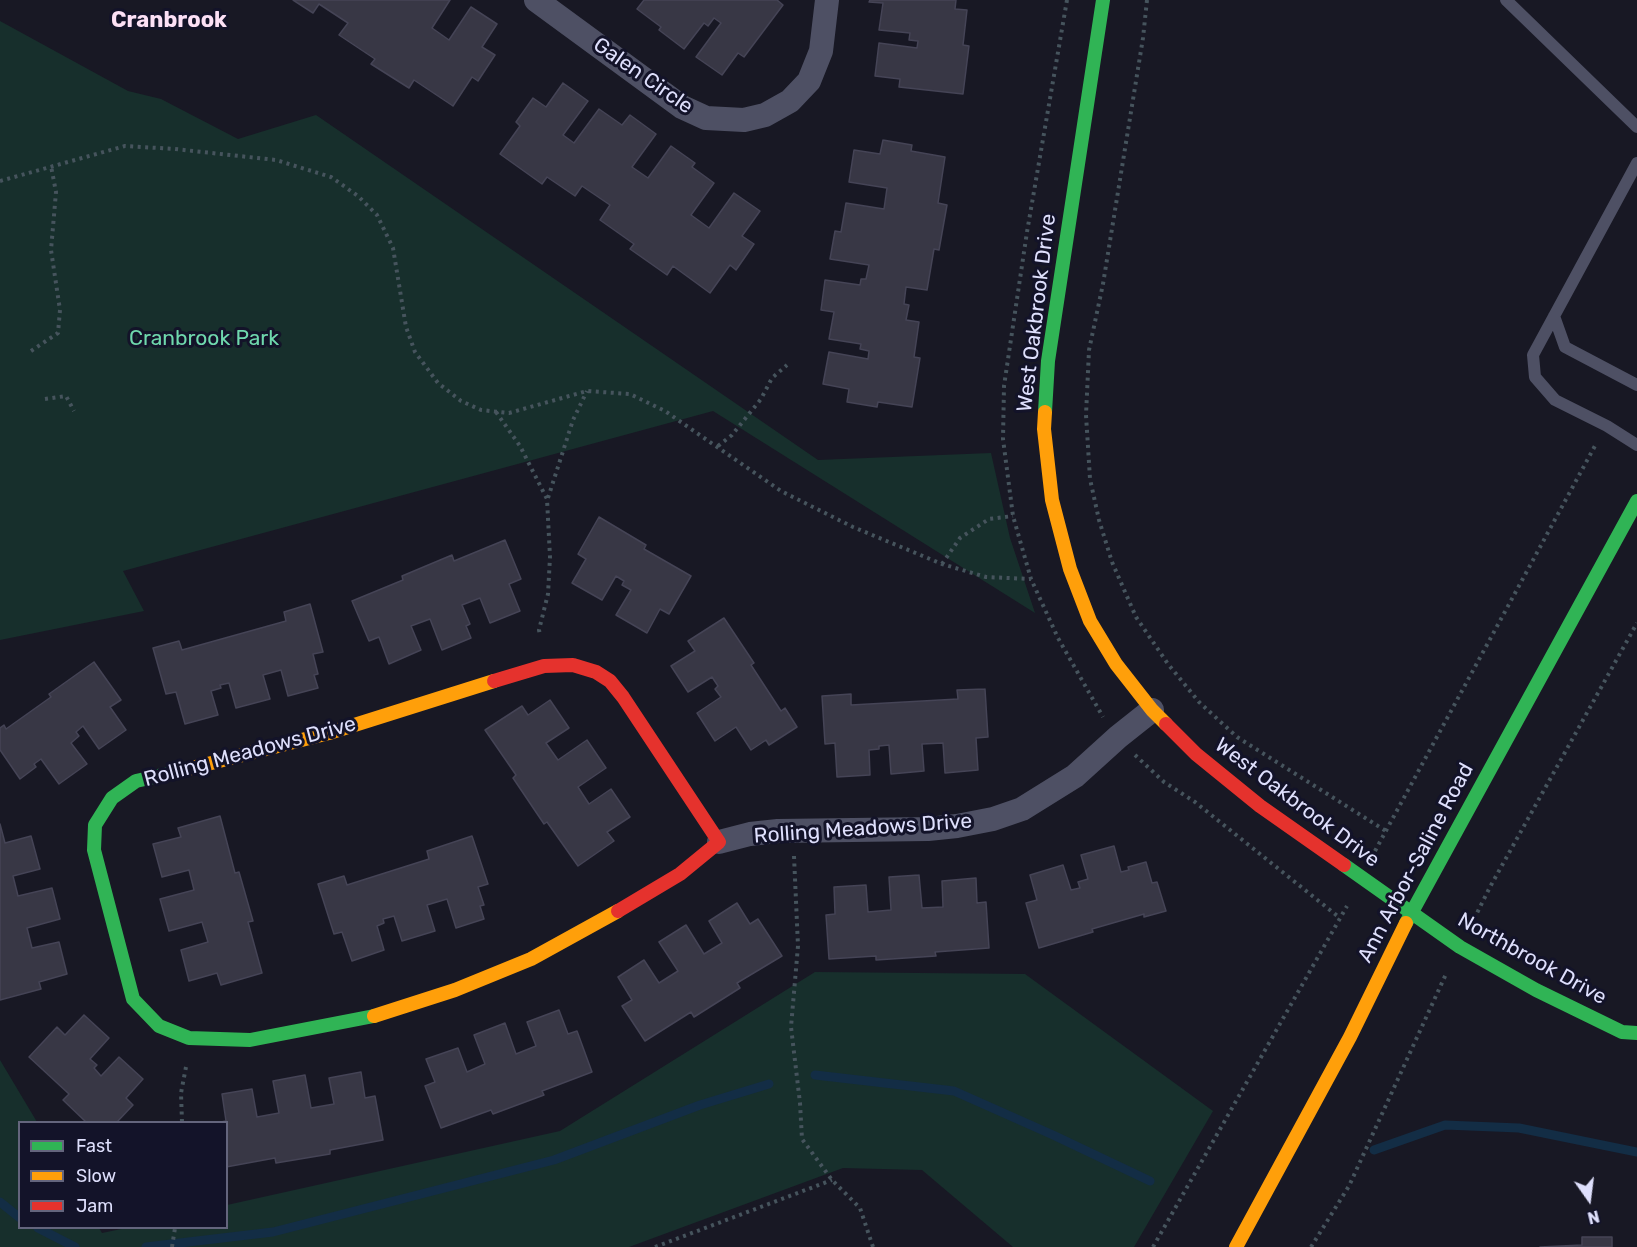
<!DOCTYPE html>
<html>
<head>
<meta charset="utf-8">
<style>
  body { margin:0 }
  #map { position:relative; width:1637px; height:1247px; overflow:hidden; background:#181824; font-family:Rubik,sans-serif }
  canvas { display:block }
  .legend { position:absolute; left:18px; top:1121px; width:210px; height:108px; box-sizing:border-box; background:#131329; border:2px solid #64657d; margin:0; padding:8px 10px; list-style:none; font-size:18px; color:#dedffc }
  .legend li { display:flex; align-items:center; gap:12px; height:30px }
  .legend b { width:30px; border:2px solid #64657d }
  .north { position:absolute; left:1559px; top:1169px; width:60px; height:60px; -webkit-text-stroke:4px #131329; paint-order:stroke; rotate:166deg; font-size:16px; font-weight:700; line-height:24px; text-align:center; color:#dedffc }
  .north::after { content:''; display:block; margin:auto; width:21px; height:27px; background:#dedffc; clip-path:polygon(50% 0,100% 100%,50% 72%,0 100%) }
</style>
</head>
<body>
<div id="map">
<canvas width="1637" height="1247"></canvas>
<ul class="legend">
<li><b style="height:8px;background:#30b455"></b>Fast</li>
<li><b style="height:8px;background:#ff9f0a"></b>Slow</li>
<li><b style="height:8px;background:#e5322d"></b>Jam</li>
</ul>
<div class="north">N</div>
</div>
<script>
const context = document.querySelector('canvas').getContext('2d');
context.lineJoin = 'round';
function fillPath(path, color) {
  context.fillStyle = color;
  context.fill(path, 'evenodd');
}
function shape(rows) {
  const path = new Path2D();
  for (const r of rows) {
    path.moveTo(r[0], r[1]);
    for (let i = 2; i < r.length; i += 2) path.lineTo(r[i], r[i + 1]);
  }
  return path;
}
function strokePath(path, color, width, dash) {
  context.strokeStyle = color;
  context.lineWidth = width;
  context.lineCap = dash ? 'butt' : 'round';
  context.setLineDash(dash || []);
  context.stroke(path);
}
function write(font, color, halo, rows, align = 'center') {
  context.font = font + ' Rubik,sans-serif';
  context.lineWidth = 6;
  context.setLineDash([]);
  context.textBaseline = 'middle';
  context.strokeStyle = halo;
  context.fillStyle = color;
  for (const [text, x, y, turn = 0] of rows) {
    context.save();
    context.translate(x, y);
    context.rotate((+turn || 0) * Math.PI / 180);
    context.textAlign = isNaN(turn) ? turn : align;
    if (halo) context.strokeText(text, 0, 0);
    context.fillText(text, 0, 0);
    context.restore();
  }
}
const green = shape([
  [0,21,128,91,161,99,238,139,316,115,818,460,991,453,1010,538,1035,613,713,411,123,571,144,611,0,640],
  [815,972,1025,974,1213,1111,1134,1247,1013,1247,922,1170,843,1168,629,1247,0,1247,0,1060,37,1122,20,1122,20,1228,99,1228,102,1233,126,1228,226,1228,227,1205,560,1131]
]);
const stream = shape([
  [815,1075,954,1091,1053,1135,1150,1181],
  [1374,1150,1445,1125,1519,1128,1637,1152],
  [0,1202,20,1218],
  [38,1228,75,1247],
  [146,1247,273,1232,554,1160,700,1105,769,1084]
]);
const building = shape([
  [293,0,450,0,432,28,449,40,471,7,497,24,482,47,495,55,478,81,472,77,453,106,414,80,409,88,371,64,375,59,339,35,348,23,319,4,313,13,293,0],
  [644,0,777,0,783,5,744,57,738,53,722,75,696,57,721,23,714,18,708,26,704,23,684,49,659,30,661,27,637,9,644,0],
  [870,0,956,0,955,9,967,10,963,45,969,46,963,94,899,87,900,79,875,76,879,43,917,48,918,41,909,40,910,33,879,30,883,3,869,2,870,0],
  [563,83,588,101,563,135,574,143,599,109,622,125,630,115,656,134,632,167,648,178,671,146,695,163,692,167,714,183,691,215,709,228,734,193,760,211,742,236,754,244,736,270,730,265,710,293,673,266,667,275,630,249,634,244,600,220,610,205,582,186,575,196,547,177,542,184,500,154,520,126,516,122,533,98,546,107,563,83],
  [883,140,912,145,911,151,945,157,938,203,947,205,939,250,934,249,927,290,906,287,904,304,909,305,906,320,919,322,914,357,920,358,912,407,878,402,877,407,847,402,849,389,823,384,829,352,868,359,869,351,860,349,861,344,829,339,834,312,821,310,825,280,860,285,861,279,866,279,869,265,830,259,835,231,841,232,846,203,884,209,887,188,849,182,854,150,880,154,883,140],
  [599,517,646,545,644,549,691,576,669,614,660,609,647,633,616,615,631,590,622,585,624,581,616,576,602,600,572,583,586,559,578,554,599,517],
  [505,540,521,579,509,584,520,611,490,623,480,598,462,605,470,624,466,626,471,638,442,650,430,619,411,626,421,650,389,664,379,637,369,641,352,601,403,580,402,576,452,555,454,561,505,540],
  [310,604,323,652,313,654,318,674,314,675,318,688,288,696,281,670,263,675,270,699,236,708,229,683,220,685,221,688,211,691,218,715,185,724,176,692,166,694,153,648,179,641,182,650,286,621,284,612,310,604],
  [724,618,754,663,751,665,781,711,785,708,797,727,769,745,766,740,751,750,736,727,715,741,697,713,721,697,715,689,718,686,712,677,688,692,671,666,695,651,688,641,724,618],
  [94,662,121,700,110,707,126,730,99,749,83,726,76,732,79,736,71,743,87,764,59,784,41,759,34,764,36,767,20,779,0,750,0,728,4,725,6,729,51,697,49,694,94,662],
  [985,689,988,737,976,738,978,770,945,773,943,743,922,744,924,771,891,774,889,745,879,746,879,749,869,750,870,775,837,777,835,743,825,744,822,696,851,694,851,705,958,699,957,690,985,689],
  [550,700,569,728,546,743,558,760,587,740,606,768,578,787,589,804,611,789,630,817,607,832,614,841,578,866,547,822,544,824,513,778,516,775,485,730,522,706,528,715,550,700],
  [220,816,235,873,239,872,253,921,248,922,262,973,221,985,217,973,189,981,181,950,208,942,202,922,169,931,160,899,194,890,189,870,162,877,153,844,181,837,178,828,220,816],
  [0,824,5,843,31,836,40,869,13,876,18,896,52,888,60,919,27,928,32,948,59,942,67,974,39,982,41,989,0,1000,0,824],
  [472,836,488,884,478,887,484,905,480,906,484,919,456,928,447,899,427,905,435,931,402,941,394,916,383,919,384,923,377,926,384,950,352,961,342,932,334,934,318,884,344,876,347,885,429,859,427,851,472,836],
  [1114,846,1121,872,1129,870,1128,867,1146,862,1152,883,1157,882,1166,911,1144,917,1144,914,1092,929,1093,932,1039,948,1026,903,1037,900,1030,875,1063,865,1071,890,1080,888,1078,882,1088,879,1081,855,1114,846],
  [919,875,922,908,943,907,942,881,976,878,977,903,986,902,989,948,935,952,936,956,876,960,876,956,829,959,826,915,835,914,834,887,866,885,868,912,891,910,889,877,919,875],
  [737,903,750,924,758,919,782,956,737,983,740,988,694,1017,691,1012,645,1041,622,1006,632,1000,618,977,644,960,659,983,678,971,659,942,686,925,704,954,722,943,709,921,737,903],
  [559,1010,568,1034,577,1031,592,1072,542,1091,544,1095,493,1114,491,1110,441,1128,425,1086,435,1082,426,1059,458,1048,467,1072,485,1064,474,1035,505,1023,516,1054,536,1046,527,1022,559,1010],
  [84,1015,109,1038,90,1059,97,1065,94,1068,101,1076,119,1057,143,1079,126,1098,133,1105,117,1122,86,1122,63,1100,69,1094,29,1057,57,1027,65,1035,84,1015],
  [361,1072,365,1098,375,1096,383,1140,330,1150,330,1154,276,1163,275,1158,226,1167,226,1122,221,1122,226,1121,222,1094,252,1089,257,1117,279,1113,273,1081,305,1075,311,1108,334,1104,329,1078,361,1072],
  [1582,1237,1612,1237,1612,1247,1540,1247,1582,1245,1582,1237]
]);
const path = shape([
  [1067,0,1027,232,1004,386,1003,439,1013,516,1031,579,1058,638,1103,717],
  [1147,0,1143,38,1103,284,1089,350,1086,415,1090,479,1099,520,1112,562,1136,617,1168,664,1199,702,1237,737,1386,831],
  [0,181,125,146,175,149,276,160,331,177,358,196,377,215,393,248,406,327,415,352,438,383,461,401,481,410,509,413,587,391,630,394,665,411,781,491,853,527,942,564,986,577,1031,579],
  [31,351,58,333,60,310,51,250,56,192,51,166],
  [45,399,66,396,74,411],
  [496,412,520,446,547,499,550,557,548,594,539,630,540,635],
  [718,446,732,435,761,399,772,378,787,365],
  [548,498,573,420,587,391],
  [942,564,960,538,989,519,1013,516],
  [1135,755,1164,782,1195,802,1340,918],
  [1375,851,1596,444],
  [794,856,798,946,791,1027,800,1103,802,1139,832,1180,860,1208,873,1247],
  [1474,919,1490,887,1637,623],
  [182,1122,181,1093,186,1067],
  [172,1247,175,1228],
  [655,1247,832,1180],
  [1153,1247,1347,906],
  [1311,1247,1349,1186,1446,974]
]);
const lane = shape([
  [1506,0,1637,127],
  [1637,163,1533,355,1535,377,1555,400,1607,426,1637,445],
  [1554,316,1565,347,1637,385]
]);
const street = shape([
  [536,0,682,107,706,118,744,120,765,115,790,101,809,81,821,51,827,0],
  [719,842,750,834,778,831,928,829,957,826,993,819,1022,809,1075,776,1118,737,1152,710]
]);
const fast = shape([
  [1045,412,1048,361,1103,0],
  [180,771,136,781,112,798,95,825,94,850,133,999,159,1026,189,1038,250,1040,374,1016],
  [1344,865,1460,947,1536,990,1622,1032,1637,1033],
  [1406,923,1637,501]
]);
const slow = shape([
  [1045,412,1044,429,1052,500,1070,569,1090,621,1116,664,1152,710,1166,724],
  [180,771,329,733,494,681],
  [374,1016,455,990,531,959,618,911],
  [1236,1247,1350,1037,1406,923]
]);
const jam = shape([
  [573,665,596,672,610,681,623,697,719,842,680,874,618,911],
  [494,681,544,666,573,665],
  [1166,724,1196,754,1260,806,1344,865]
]);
const streetNames = [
  ["Galen Circle",643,76,35],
  ["West Oakbrook Drive",1037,313,-83],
  ["Rolling Meadows Drive",250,752,-15],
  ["West Oakbrook Drive",1297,803,37],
  ["Rolling Meadows Drive",863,829,-4],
  ["Ann Arbor-Saline Road",1416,863,-62],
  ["Northbrook Drive",1532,959,29]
];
const parkNames = [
  ["Cranbrook Park",204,339]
];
const neighbourhoodNames = [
  ["Cranbrook",169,21]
];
fillPath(green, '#172f2c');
strokePath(stream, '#132d45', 9);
fillPath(building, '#383745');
strokePath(building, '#454456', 1.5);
strokePath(path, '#46545d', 4, [3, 4.5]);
strokePath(lane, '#4e5064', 12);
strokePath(street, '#4e5064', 24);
strokePath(fast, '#30b455', 14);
strokePath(slow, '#ff9f0a', 14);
strokePath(jam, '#e5322d', 14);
write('21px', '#dedffc', '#131329', streetNames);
write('21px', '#6fd8ad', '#131329', parkNames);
write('bold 22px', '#fce0f6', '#131329', neighbourhoodNames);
</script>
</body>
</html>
